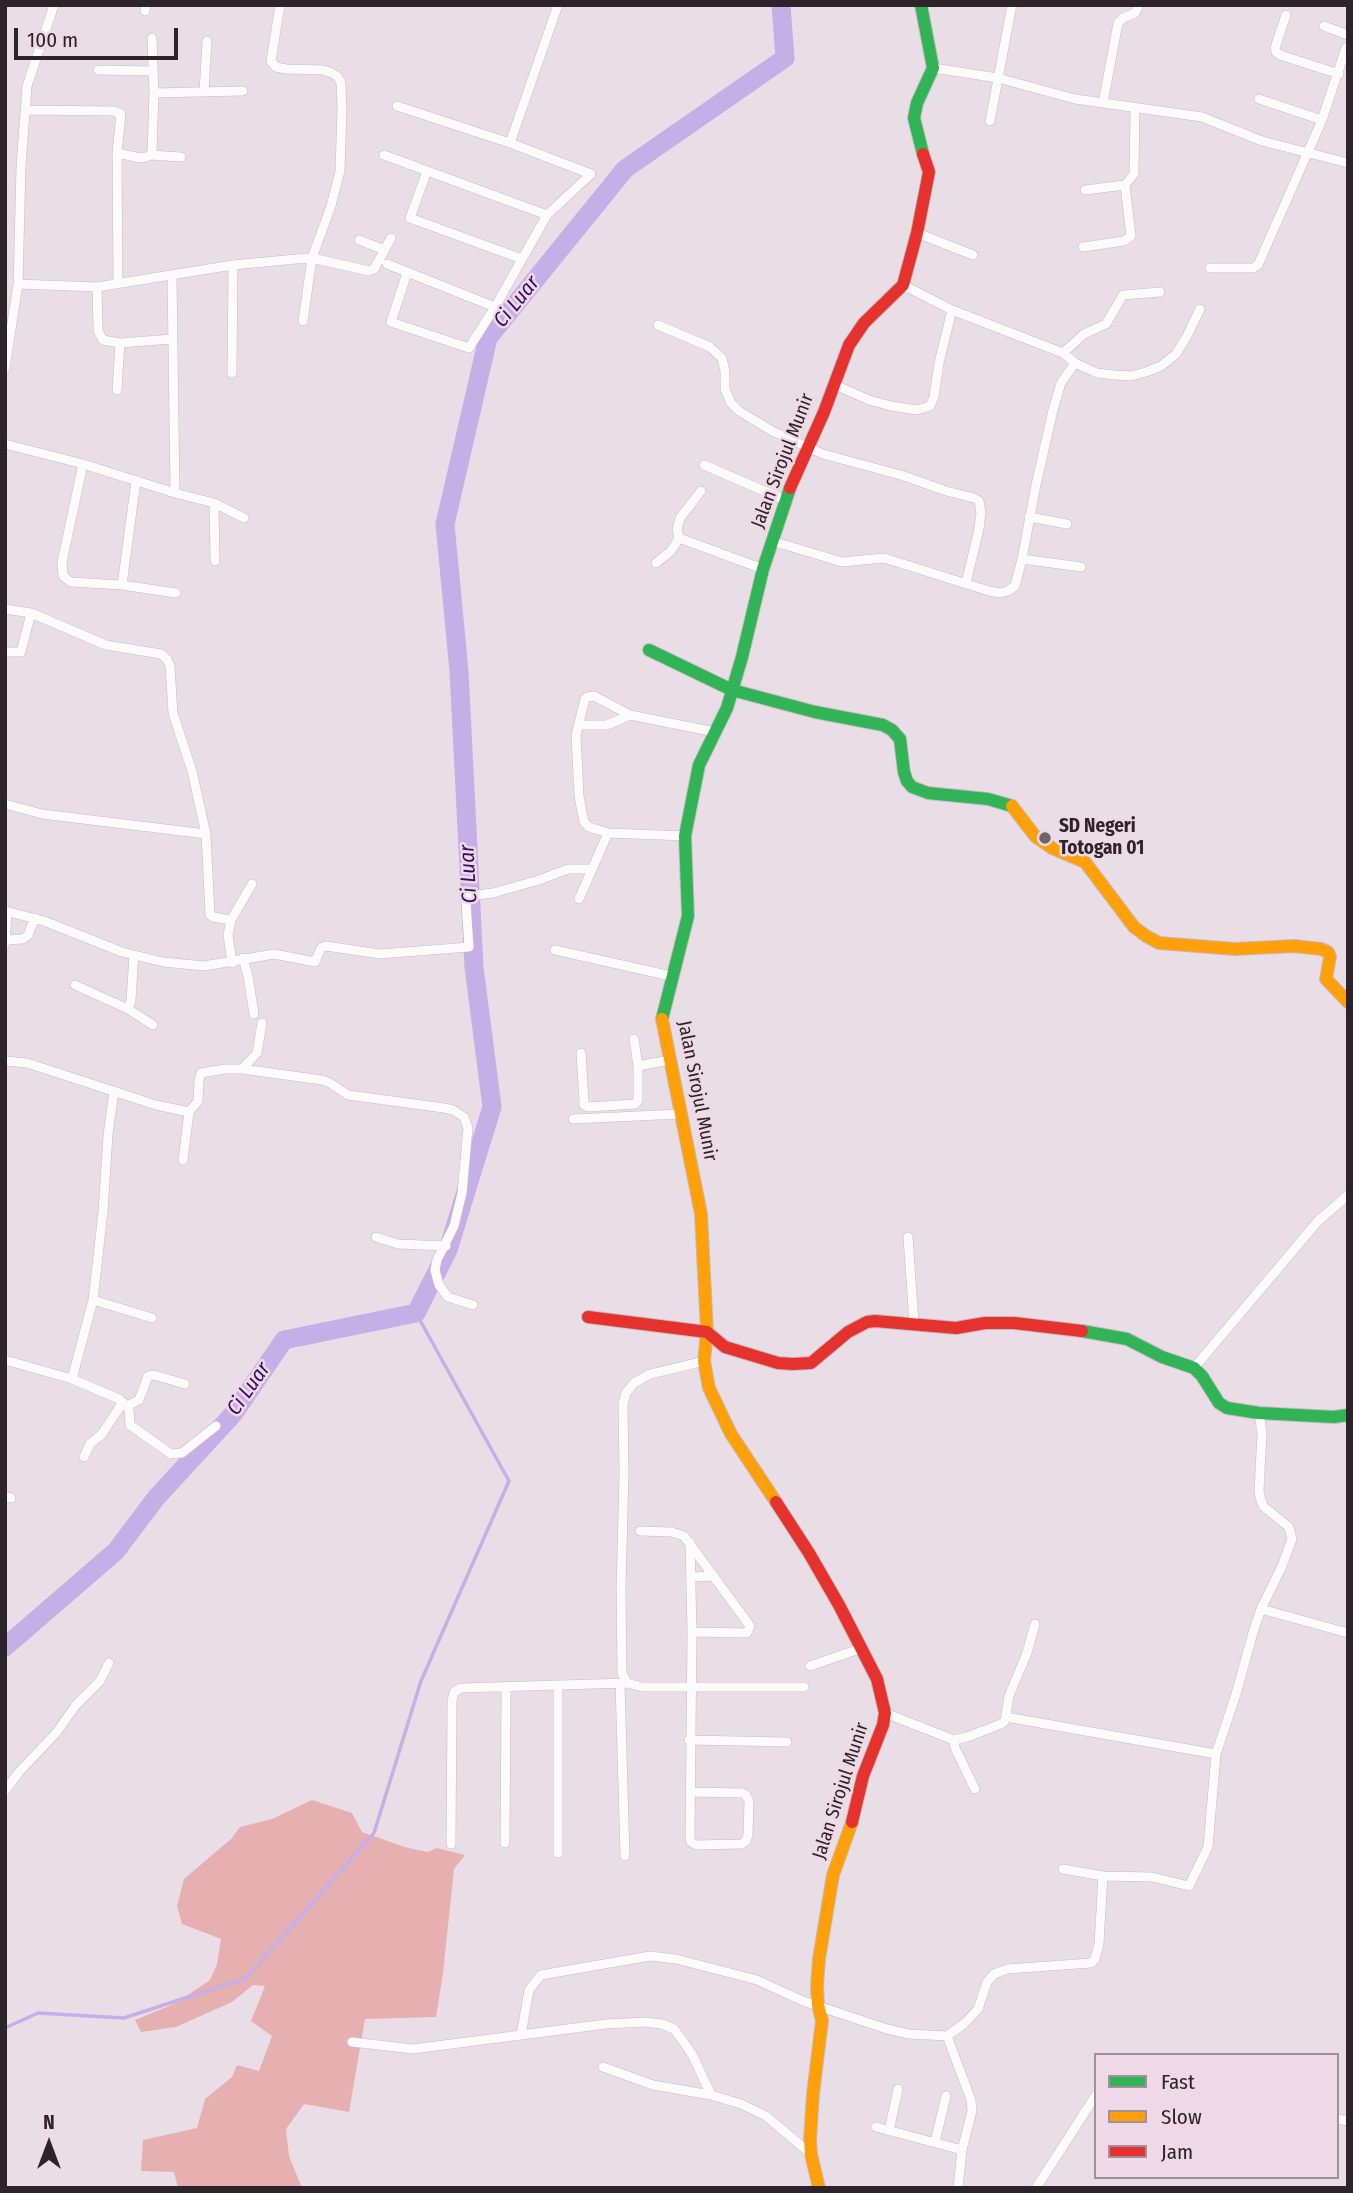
<!DOCTYPE html>
<html>
<head>
<meta charset="utf-8">
<style>
  body { margin:0 }
  #map { position:relative; width:1353px; height:2193px; overflow:hidden; background:#eadee6; font-family:"Fira Sans Condensed",sans-serif }
  canvas { display:block }
  .frame { position:absolute; inset:0; border:7px solid #2c2429; pointer-events:none }
  .legend { position:absolute; left:1094px; top:2053px; width:245px; height:126px; box-sizing:border-box; background:#efd9e7; border:2px solid #a1919b; margin:0; padding:9px 12px; list-style:none; font-size:21px; color:#2c2429 }
  .legend li { display:flex; align-items:center; gap:14px; height:35px }
  .legend b { width:35px; border:2px solid #a1919b }
  .north { position:absolute; left:14px; top:2109px; width:70px; height:70px; -webkit-text-stroke:5px #efd9e7; paint-order:stroke; rotate:0deg; font-size:19px; font-weight:700; line-height:28px; text-align:center; color:#2c2429 }
  .north::after { content:''; display:block; margin:auto; width:24px; height:32px; background:#2c2429; clip-path:polygon(50% 0,100% 100%,50% 72%,0 100%) }
  .scale { position:absolute; left:14px; top:28px; width:164px; height:32px; box-sizing:border-box; border:4px solid #2c2429; border-top:0; padding-left:9px; font-size:21px; line-height:24px; white-space:nowrap; color:#2c2429; -webkit-text-stroke:5px #efd9e7; paint-order:stroke }
</style>
</head>
<body>
<div id="map">
<canvas width="1353" height="2193"></canvas>
<div class="frame"></div>
<ul class="legend">
<li><b style="height:9px;background:#30b455"></b>Fast</li>
<li><b style="height:9px;background:#ff9f0a"></b>Slow</li>
<li><b style="height:9px;background:#e5322d"></b>Jam</li>
</ul>
<div class="north">N</div>
<div class="scale">100 m</div>
</div>
<script>
const context = document.querySelector('canvas').getContext('2d');
context.lineJoin = 'round';
function fillPath(path, color) {
  context.fillStyle = color;
  context.fill(path, 'evenodd');
}
function shape(rows) {
  const path = new Path2D();
  for (const r of rows) {
    path.moveTo(r[0], r[1]);
    for (let i = 2; i < r.length; i += 2) path.lineTo(r[i], r[i + 1]);
  }
  return path;
}
function strokePath(path, color, width, dash) {
  context.strokeStyle = color;
  context.lineWidth = width;
  context.lineCap = dash ? 'butt' : 'round';
  context.setLineDash(dash || []);
  context.stroke(path);
}
function write(font, color, halo, rows, align = 'center') {
  context.font = font + ' "Fira Sans Condensed",sans-serif';
  context.lineWidth = 5;
  context.setLineDash([]);
  context.textBaseline = 'middle';
  context.strokeStyle = halo;
  context.fillStyle = color;
  for (const [text, x, y, turn = 0] of rows) {
    context.save();
    context.translate(x, y);
    context.rotate((+turn || 0) * Math.PI / 180);
    context.textAlign = isNaN(turn) ? turn : align;
    if (halo) context.strokeText(text, 0, 0);
    context.fillText(text, 0, 0);
    context.restore();
  }
}
const forest = shape([
  [312,1800,352,1813,362,1832,405,1847,427,1852,437,1848,465,1855,454,1869,443,1973,436,2017,365,2019,349,2112,304,2104,286,2129,289,2156,302,2188,178,2188,174,2172,141,2171,143,2140,197,2128,205,2099,232,2077,237,2065,259,2071,272,2036,251,2021,265,1986,253,1985,232,2002,176,2027,141,2032,135,2020,176,2003,210,1980,217,1964,221,1939,182,1924,177,1906,184,1879,231,1839,240,1827,272,1819]
]);
const stream = shape([
  [5,2028,38,2013,124,2018,246,1978,374,1833,421,1681,509,1481,416,1313]
]);
const river = shape([
  [5,1647,116,1551,156,1498,234,1413,284,1340,416,1313,448,1250,492,1107,474,967,459,671,445,524,488,338,625,169,785,58,781,5]
]);
const street = shape([
  [280,5,271,61,276,67,286,69,323,70,332,73,337,76,341,83,342,110,340,171,331,206,312,258,303,321],
  [145,11,146,5],
  [1286,15,1275,48,1276,52,1280,55,1339,74],
  [1324,26,1348,35],
  [152,38,154,93],
  [933,68,998,78,1075,99,1202,117,1262,141,1348,163],
  [98,70,152,71],
  [204,92,207,41],
  [1259,99,1322,120],
  [1103,103,1118,23,1123,18,1135,13,1139,5],
  [397,106,510,143],
  [25,110,114,111,121,114,117,153,118,284],
  [990,121,1012,5],
  [117,153,140,158,147,157,152,153,154,93,243,91],
  [150,155,181,157],
  [384,155,547,215],
  [427,171,410,218,522,259],
  [1085,190,1125,185],
  [917,233,973,255],
  [359,240,385,250],
  [1083,247,1124,241,1131,236,1125,185,1134,174,1135,108],
  [387,264,495,307],
  [1210,268,1253,268,1258,265,1322,120,1346,48],
  [407,273,391,322,469,348,495,307,547,215,591,174,510,143,558,5],
  [172,275,175,493,214,503,244,518],
  [18,284,97,287,233,265,296,259,312,258,369,271,374,269,391,238],
  [903,285,952,310,1063,353,1075,363,1097,373,1115,375,1131,376,1146,372,1161,366,1176,354,1187,336,1200,309],
  [97,287,98,331,103,340,120,343,172,339],
  [658,325,710,347,722,358,725,372,725,389,731,403,739,411,772,431,823,454,904,476,946,491,974,498,979,501,981,512,979,529,966,583],
  [1063,353,1084,334,1106,324,1123,295,1160,292],
  [5,368,18,284,21,166,27,86,54,5],
  [232,373,233,265],
  [833,384,869,400,891,406,917,410,930,406,934,397,939,363,952,310],
  [117,390,120,343],
  [5,444,83,464,175,493],
  [83,464,62,562,63,576,71,582,122,585,176,593],
  [704,465,785,500],
  [701,491,680,518,677,530,679,538,763,569],
  [214,503,215,561],
  [1029,517,1067,524],
  [772,541,842,562,884,558,989,591,1000,593,1008,591,1015,586,1022,559,1036,485,1053,410,1061,383,1075,363],
  [1022,559,1081,567],
  [656,563,671,551,679,538],
  [122,585,136,481],
  [5,609,31,613,106,645,161,654,167,659,170,666,173,713,192,771,206,834,210,915,213,917,231,920,228,935,232,963],
  [5,652,21,652,31,613],
  [578,725,607,725,630,715],
  [5,804,42,814,206,834],
  [685,836,608,833,589,827,584,822,579,796,576,735,585,699,587,697,594,696,630,715,715,732],
  [579,899,608,833],
  [5,911,44,921,122,952,163,962,204,966,274,954,315,962,321,948,326,946,380,954,469,947,466,902,468,896,493,893,539,880,568,869,592,869],
  [231,920,252,884],
  [5,940,23,939,28,935,35,918],
  [5,944,7,911],
  [555,950,671,976],
  [243,958,248,976,254,1014],
  [75,985,128,1009,131,1000,134,955],
  [128,1009,153,1025],
  [634,1039,638,1066],
  [581,1053,584,1101,584,1105,588,1107,635,1104,638,1100,638,1066,669,1060],
  [5,1061,27,1063,156,1105,189,1112,198,1101,199,1081,201,1073,225,1069,242,1069,257,1053,262,1023],
  [242,1069,322,1080,330,1083,348,1095,444,1108,453,1110,464,1117,468,1128,462,1193,454,1226,437,1260,435,1270,439,1285,448,1297,473,1305],
  [573,1119,680,1114],
  [183,1160,189,1112],
  [376,1237,398,1244,446,1246],
  [908,1237,914,1323],
  [93,1300,152,1318],
  [5,1360,72,1379,119,1399,129,1409,130,1425,171,1454,182,1453,216,1426],
  [704,1361,650,1374,634,1383,626,1393,623,1404,624,1474,621,1588,622,1673,627,1683,642,1687,804,1687],
  [1194,1368,1318,1221,1348,1195],
  [72,1379,93,1300,103,1212,108,1135,114,1091],
  [127,1406,139,1400,148,1376,154,1375,185,1384],
  [84,1457,90,1444,102,1434,123,1402],
  [5,1497,11,1498],
  [640,1531,671,1532,684,1536,750,1626,747,1633,692,1632],
  [690,1542,692,1632,690,1838,691,1842,696,1845,742,1844,746,1841,748,1835,749,1801,746,1795,742,1793,691,1792],
  [691,1577,714,1576],
  [1261,1609,1348,1633],
  [810,1666,862,1648],
  [620,1683,625,1856],
  [558,1685,558,1853],
  [885,1713,954,1740,967,1737,1001,1724,1005,1721,1009,1696,1027,1653,1035,1624],
  [1006,1717,1216,1754],
  [689,1740,787,1742],
  [954,1740,955,1748,975,1789],
  [5,1791,19,1772,56,1733,76,1705,100,1681,109,1663],
  [505,1843,506,1687],
  [451,1844,452,1701,454,1692,461,1688,627,1683],
  [1063,1869,1103,1876,1152,1877,1189,1886,1208,1847,1216,1754,1236,1694,1254,1629,1261,1609,1282,1566,1292,1539,1289,1527,1264,1507,1261,1501,1259,1491,1262,1433,1259,1413],
  [521,2035,529,1990,541,1975,650,1956,676,1959,757,1980,803,2001,887,2029,909,2034,947,2036,965,2023,978,2009,987,1982,994,1974,1007,1969,1091,1963,1095,1959,1099,1944,1103,1876],
  [947,2036,971,2100,972,2111,962,2150,958,2188],
  [352,2042,413,2049,606,2024,645,2022,662,2024,674,2029,683,2041,693,2056,711,2095,741,2104,766,2116,811,2154],
  [603,2067,653,2085,711,2095],
  [1337,2119,1348,2121],
  [876,2127,962,2150],
  [889,2131,898,2089],
  [935,2142,946,2096],
  [1036,2188,1096,2095]
]);
const fast = shape([
  [921,5,933,68,917,103,914,118,923,154],
  [649,650,732,690,815,712,883,725,892,730,900,739,904,772,907,781,912,787,928,793,988,799,1012,806],
  [662,1019,688,916,685,836,699,765,727,708,742,657,763,569,790,488],
  [1082,1331,1127,1339,1162,1357,1194,1368,1202,1376,1219,1403,1227,1408,1259,1413,1334,1417,1348,1415]
]);
const slow = shape([
  [1012,806,1035,836,1052,848,1085,862,1134,927,1146,936,1159,943,1235,949,1294,946,1321,949,1328,952,1330,957,1326,979,1348,1002],
  [662,1019,701,1214,707,1332,704,1361,709,1388,731,1434,776,1502],
  [819,2188,811,2154,810,2140,813,2094,822,2021,818,2005,817,1986,819,1959,833,1875,852,1822]
]);
const jam = shape([
  [790,488,824,412,849,345,864,323,903,285,917,233,929,172,923,154],
  [588,1317,707,1332,725,1347,778,1363,793,1364,811,1363,848,1332,867,1322,875,1321,956,1328,985,1323,1014,1323,1082,1331],
  [776,1502,809,1553,839,1605,877,1679,885,1713,883,1725,863,1776,852,1822]
]);
const markers = [
  [1045,838,7,"#6e656b"]
];
const streetNames = [
  ["Jalan Sirojul Munir",783,461,-69],
  ["Jalan Sirojul Munir",697,1091,79],
  ["Jalan Sirojul Munir",841,1791,-72]
];
const poiNames = [
  ["SD Negeri",1059,827],
  ["Totogan 01",1059,849]
];
const waterNames = [
  ["Ci Luar",517,302,-51],
  ["Ci Luar",469,874,-93],
  ["Ci Luar",249,1389,-55]
];
fillPath(forest, '#e6b0b1');
strokePath(stream, '#c4b0e7', 3.5);
strokePath(river, '#c4b0e7', 19);
strokePath(street, '#c5bbc1', 10);
strokePath(fast, '#c5bbc1', 14);
strokePath(slow, '#c5bbc1', 14);
strokePath(jam, '#c5bbc1', 14);
strokePath(street, '#fcfafb', 9);
strokePath(fast, '#30b455', 12);
strokePath(slow, '#ff9f0a', 12);
strokePath(jam, '#e5322d', 12);
for (const [x, y, r, color] of markers) {
  const dot = new Path2D();
  dot.arc(x, y, r, 0, 2 * Math.PI);
  context.fillStyle = color;
  context.fill(dot);
  strokePath(dot, '#efd9e7', 2.5);
}
write('19px', '#2c2429', '#efd9e7', streetNames);
write('bold 19px', '#2c2429', '#efd9e7', poiNames, 'left');
write('italic 21px', '#340c64', '#efd9e7', waterNames);
</script>
</body>
</html>
